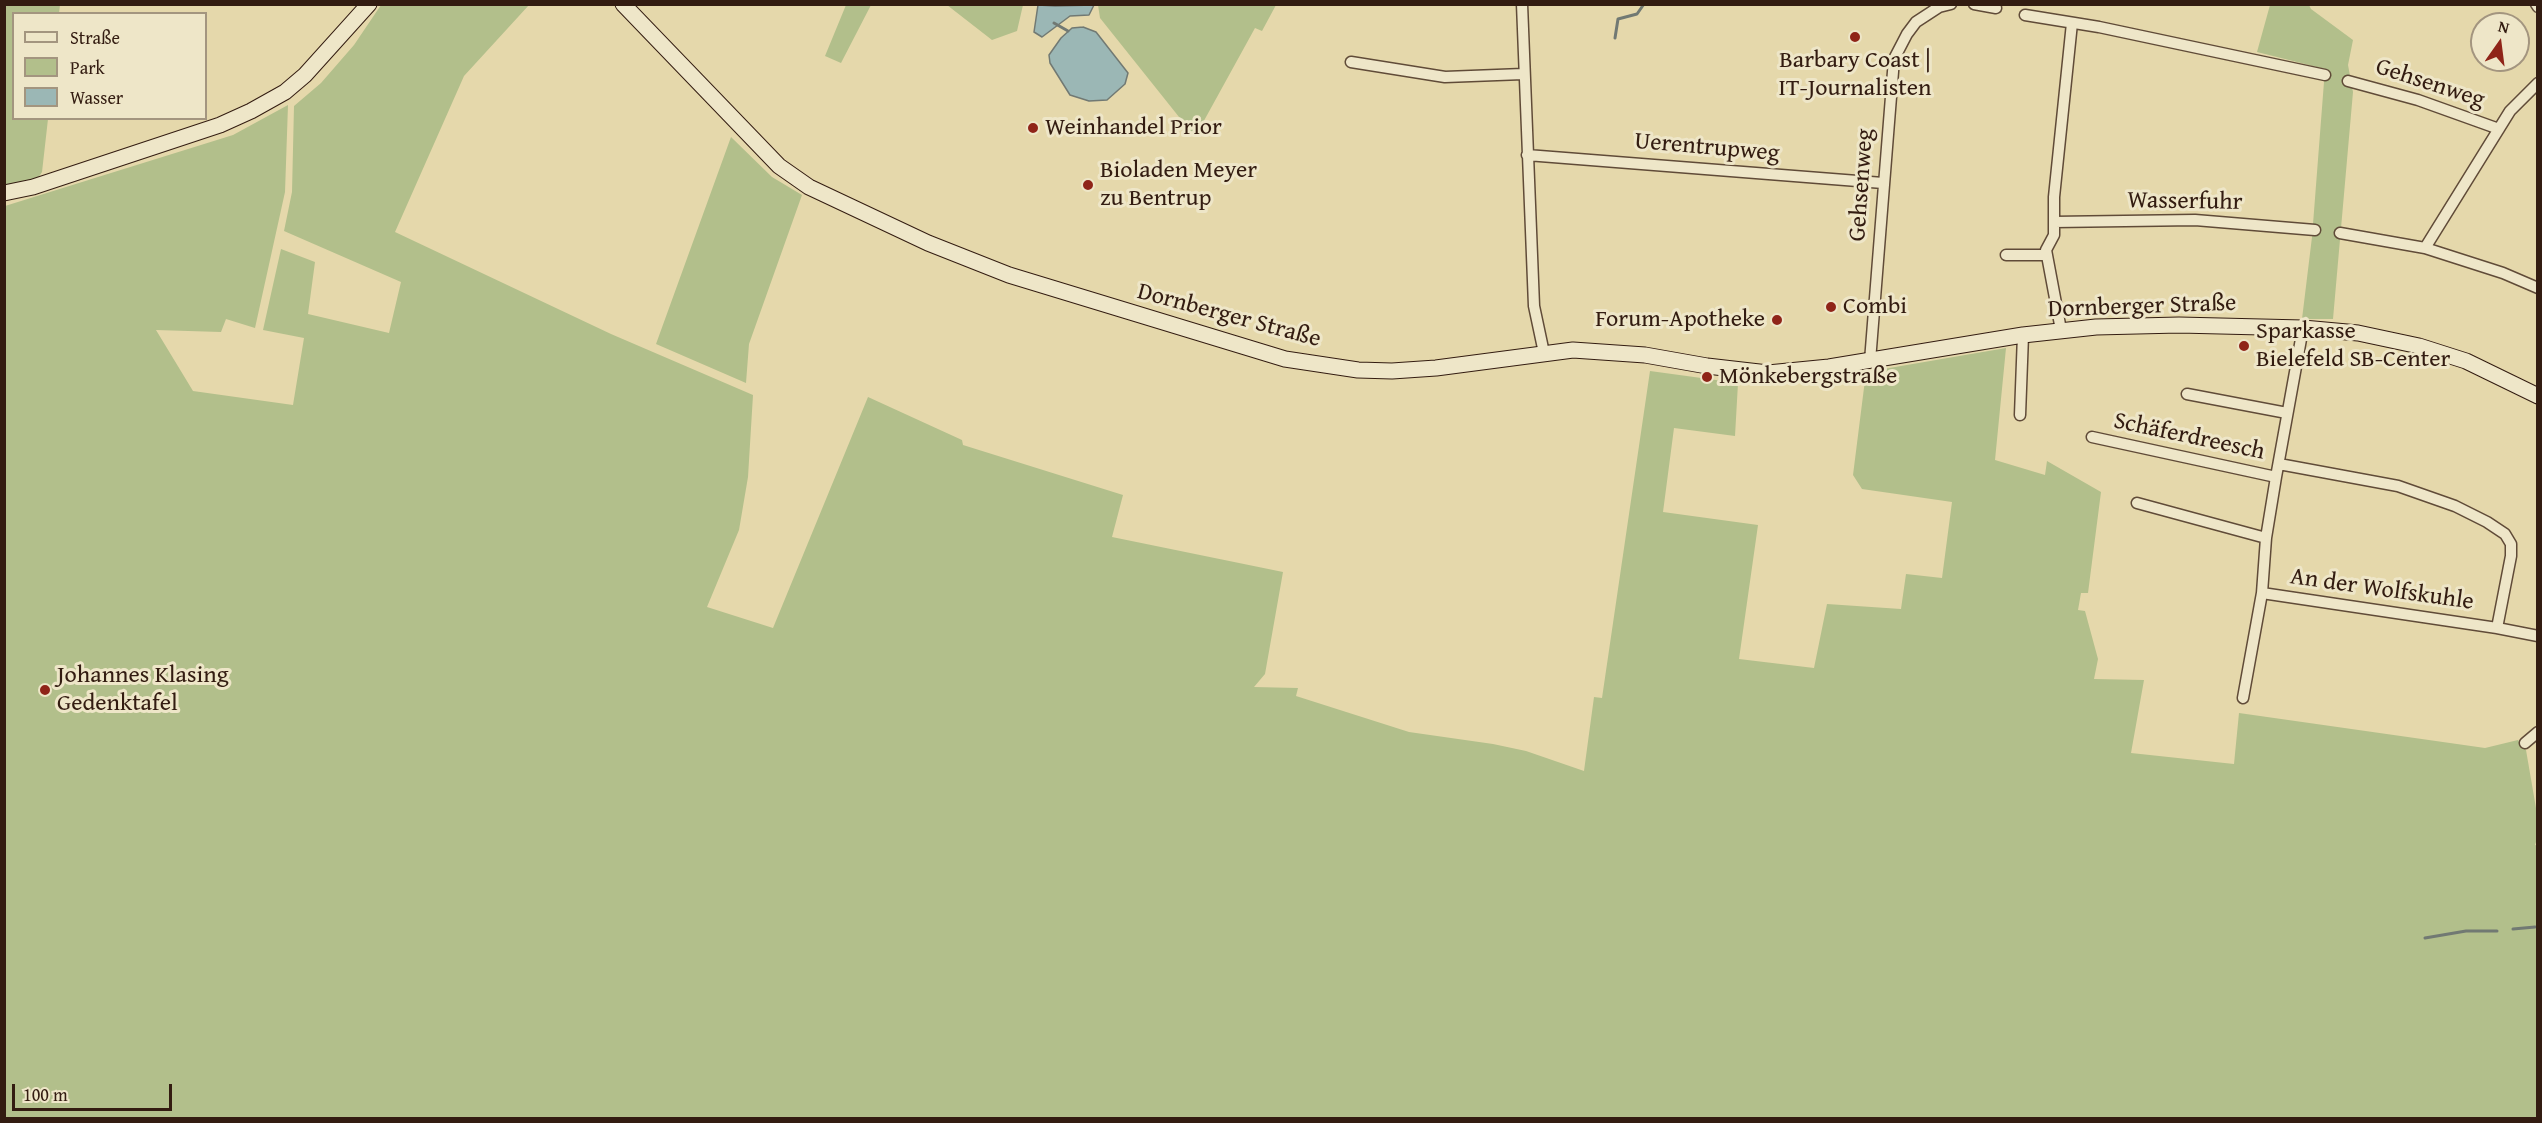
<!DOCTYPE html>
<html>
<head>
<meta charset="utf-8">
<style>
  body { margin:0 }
  #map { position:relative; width:2542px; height:1123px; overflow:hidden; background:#e5d8ab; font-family:"Gentium Book Plus",serif }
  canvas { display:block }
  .frame { position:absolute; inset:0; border:6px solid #331c11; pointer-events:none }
  .legend { position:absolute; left:12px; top:12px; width:195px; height:108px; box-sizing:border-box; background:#eee6c8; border:2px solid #a3957f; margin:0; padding:8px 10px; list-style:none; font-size:18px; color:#331c11 }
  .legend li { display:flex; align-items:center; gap:12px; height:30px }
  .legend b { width:30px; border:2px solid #a3957f }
  .north { position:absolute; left:2470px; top:12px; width:60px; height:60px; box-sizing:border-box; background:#eee6c8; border:2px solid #a3957f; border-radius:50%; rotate:14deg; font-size:16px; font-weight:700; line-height:24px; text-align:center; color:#331c11 }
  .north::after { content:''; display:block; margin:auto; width:21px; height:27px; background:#8f2418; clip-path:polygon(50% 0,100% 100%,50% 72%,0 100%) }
  .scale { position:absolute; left:12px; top:1084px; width:160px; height:27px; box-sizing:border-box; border:3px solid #331c11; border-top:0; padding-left:8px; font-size:18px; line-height:21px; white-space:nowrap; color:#331c11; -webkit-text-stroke:4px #eee6c8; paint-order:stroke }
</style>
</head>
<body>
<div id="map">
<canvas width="2542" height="1123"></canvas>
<div class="frame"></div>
<ul class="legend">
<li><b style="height:8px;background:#eee6c8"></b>Straße</li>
<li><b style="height:16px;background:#b2bf8b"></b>Park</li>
<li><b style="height:16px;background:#9bb7b5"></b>Wasser</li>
</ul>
<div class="north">N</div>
<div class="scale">100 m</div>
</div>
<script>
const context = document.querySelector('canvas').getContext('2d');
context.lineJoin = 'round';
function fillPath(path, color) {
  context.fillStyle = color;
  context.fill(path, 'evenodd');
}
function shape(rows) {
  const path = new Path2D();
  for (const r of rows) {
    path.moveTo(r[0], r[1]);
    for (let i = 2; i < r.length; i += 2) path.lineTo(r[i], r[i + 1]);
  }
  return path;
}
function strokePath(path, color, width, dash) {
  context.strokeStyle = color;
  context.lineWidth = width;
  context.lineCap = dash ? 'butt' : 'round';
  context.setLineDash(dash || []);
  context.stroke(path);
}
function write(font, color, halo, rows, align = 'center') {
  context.font = font + ' "Gentium Book Plus",serif';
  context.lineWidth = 6;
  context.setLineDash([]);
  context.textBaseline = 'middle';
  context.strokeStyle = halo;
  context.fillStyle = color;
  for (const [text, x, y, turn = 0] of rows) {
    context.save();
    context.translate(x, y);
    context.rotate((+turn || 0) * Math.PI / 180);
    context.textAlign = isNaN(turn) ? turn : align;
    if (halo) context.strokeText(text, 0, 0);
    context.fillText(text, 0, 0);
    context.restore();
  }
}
const green = shape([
  [5,5,60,5,59,13,14,14,14,118,48,119,42,172,38,178,5,187],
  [381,5,529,5,464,76,395,232,611,334,753,395,748,477,739,530,707,607,773,628,868,397,962,440,963,445,1123,495,1112,537,1283,572,1265,674,1254,687,1298,688,1296,696,1409,732,1493,744,1526,751,1584,771,1594,697,1602,698,1650,371,1738,383,1735,436,1674,428,1663,512,1758,525,1739,659,1814,668,1827,604,1901,609,1906,574,1942,578,1952,502,1862,489,1853,475,1866,372,2006,348,1995,460,2045,475,2047,461,2101,492,2088,593,2081,593,2078,610,2085,611,2098,659,2094,679,2144,680,2131,753,2234,764,2239,713,2485,748,2518,740,2526,750,2537,814,2537,839,2535,845,2538,846,2537,1118,5,1118,5,206,233,135,288,105,285,192,255,328,226,319,221,332,156,330,193,391,293,405,304,338,263,330,281,249,315,262,308,314,389,333,401,282,284,231,292,192,294,106,321,83,354,45],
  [846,5,871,5,841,63,825,56],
  [947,5,1023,4,1023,5,1017,31,992,40],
  [1098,5,1098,4,1276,5,1262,31,1255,28,1195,137,1100,18],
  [2270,5,2309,5,2311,9,2353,40,2348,65,2353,92,2333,319,2302,319,2312,237,2325,69,2257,52],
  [731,137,772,177,802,195,749,344,746,383,656,344]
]);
const water = shape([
  [1038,5,1055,6,1094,5,1089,15,1070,16,1042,37,1034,32,1038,5],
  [1083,27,1096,32,1128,73,1125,84,1107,100,1089,101,1070,95,1050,63,1049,55,1061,38,1072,28,1083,27]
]);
const stream = shape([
  [1004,4,1016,4],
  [1054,23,1068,31],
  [1615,38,1618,19,1637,14,1644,4],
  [2513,929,2535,927],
  [2425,938,2466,931,2497,931]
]);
const minor = shape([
  [1522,4,1534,306,1544,353],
  [1974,4,1996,8],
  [2536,4,2538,7],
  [2025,15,2099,27,2325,75],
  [1351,62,1445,77,1523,74],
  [2348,81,2418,100,2499,129],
  [1527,155,1883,183],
  [2054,222,2195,220,2315,230],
  [2340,233,2425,248,2503,273,2538,288],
  [2425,248,2510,111,2538,83],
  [2006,255,2046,255],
  [2061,330,2046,250,2054,235,2054,197,2072,23],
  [1870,361,1894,59,1907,34,1916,22,1939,7,1951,4],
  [2187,394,2287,413],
  [2020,415,2023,335],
  [2092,437,2276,477],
  [2279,464,2398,486,2455,506,2487,522,2505,534,2511,544,2511,556,2497,628],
  [2137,503,2266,538],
  [2262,593,2497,628,2538,636],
  [2243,698,2262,593,2266,538,2276,477,2303,328],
  [2525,743,2538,732]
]);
const secondary = shape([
  [623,4,779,166,809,187,928,243,1009,275,1285,359,1358,370,1392,371,1436,368,1573,350,1645,355,1707,366,1768,373,1829,367,2023,335,2096,327,2179,325,2303,328,2358,333,2419,346,2466,361,2538,396],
  [4,193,33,187,220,125,251,111,285,92,305,75,369,4]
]);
const markers = [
  [1855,37,6,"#8f2418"],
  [1033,128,6,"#8f2418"],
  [1088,185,6,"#8f2418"],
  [1831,307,6,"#8f2418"],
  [1777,320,6,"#8f2418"],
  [2244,346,6,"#8f2418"],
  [1707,377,6,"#8f2418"],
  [45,690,6,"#8f2418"]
];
const poiNames = [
  ["Barbary Coast |",1855,61,"center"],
  ["IT-Journalisten",1855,89,"center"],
  ["Weinhandel Prior",1045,128],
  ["Bioladen Meyer",1100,171],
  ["zu Bentrup",1100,199],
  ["Combi",1843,307],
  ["Forum-Apotheke",1765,320,"right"],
  ["Sparkasse",2256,332],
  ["Bielefeld SB-Center",2256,360],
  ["Mönkebergstraße",1719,377],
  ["Johannes Klasing",57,676],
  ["Gedenktafel",57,704]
];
const streetNames = [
  ["Gehsenweg",2430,84,18],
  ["Uerentrupweg",1707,148,5],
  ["Gehsenweg",1862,185,-86],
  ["Wasserfuhr",2185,202,1],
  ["Dornberger Straße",2142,307,-2],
  ["Dornberger Straße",1229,316,15],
  ["Schäferdreesch",2189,437,12],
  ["An der Wolfskuhle",2382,590,8]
];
fillPath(green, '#b2bf8b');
fillPath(water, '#9bb7b5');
strokePath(water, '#717973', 1.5);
strokePath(stream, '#717973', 3);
strokePath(minor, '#604b38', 13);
strokePath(secondary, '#331c11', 17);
strokePath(minor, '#eee6c8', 10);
strokePath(secondary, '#eee6c8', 15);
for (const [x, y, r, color] of markers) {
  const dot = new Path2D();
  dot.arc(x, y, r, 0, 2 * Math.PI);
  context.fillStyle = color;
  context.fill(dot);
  strokePath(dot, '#eee6c8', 2);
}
write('24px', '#331c11', '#eee6c8', poiNames, 'left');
write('24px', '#331c11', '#eee6c8', streetNames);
</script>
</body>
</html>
